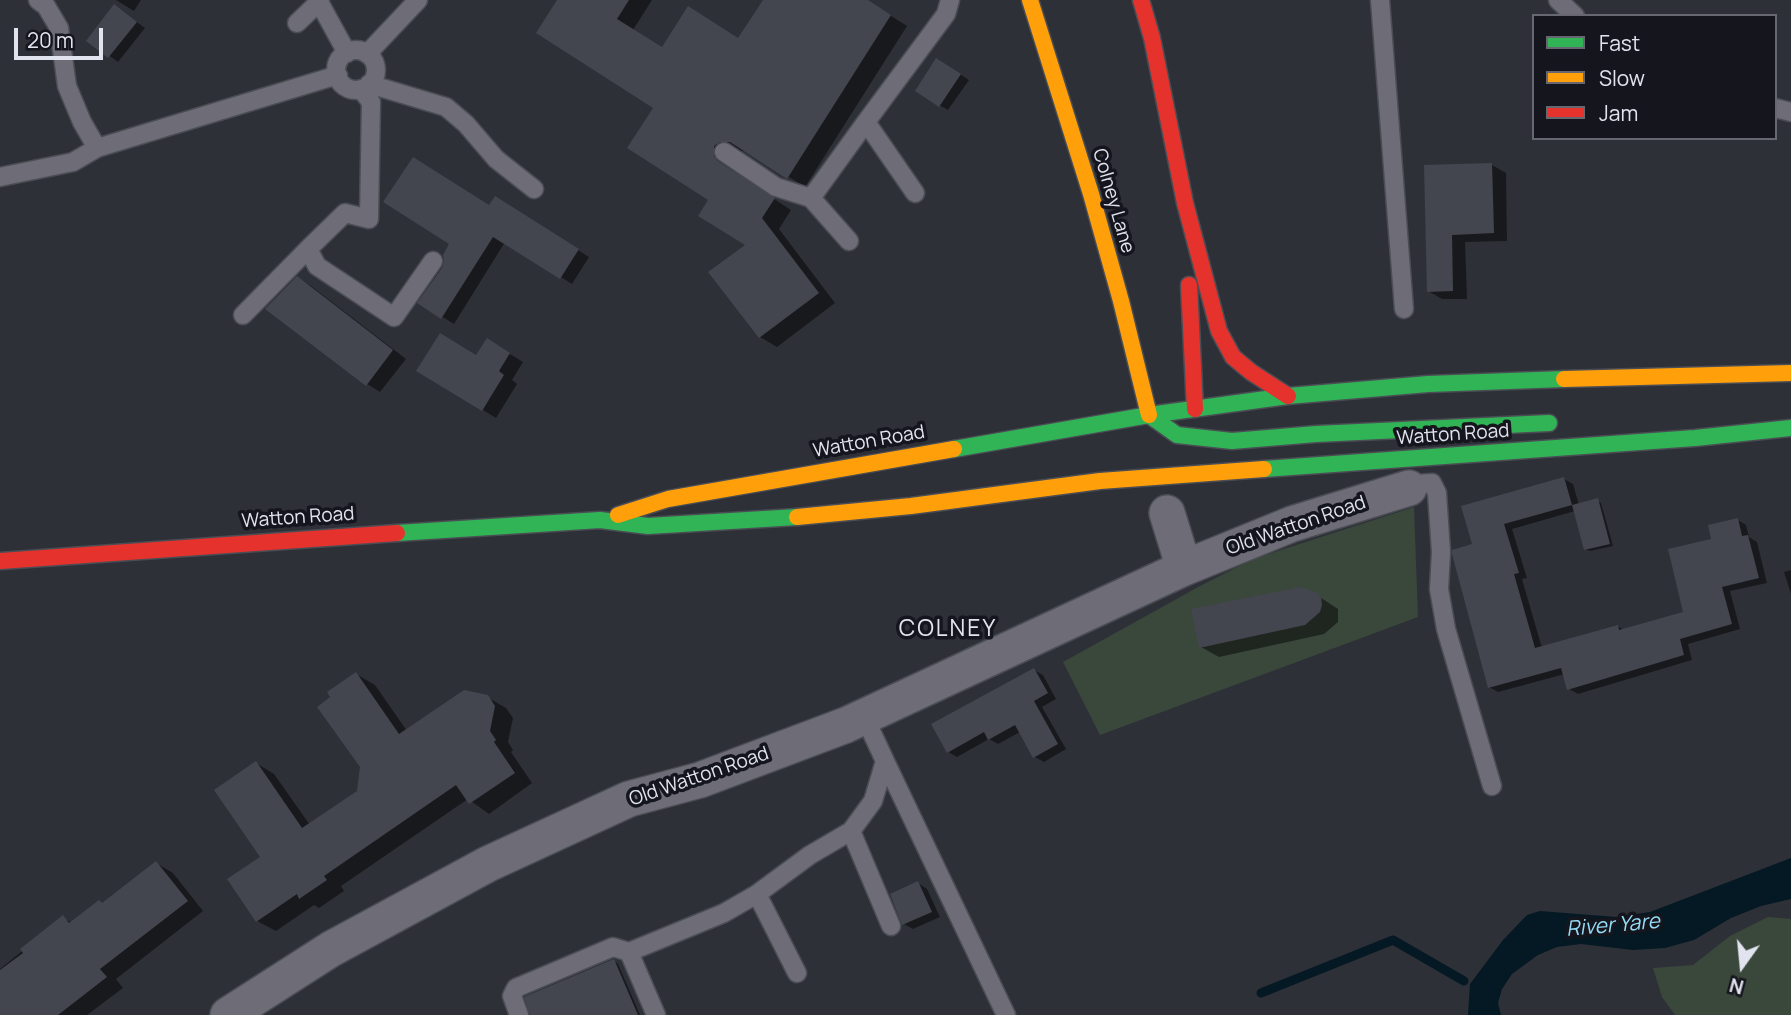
<!DOCTYPE html>
<html>
<head>
<meta charset="utf-8">
<style>
  body { margin:0 }
  #map { position:relative; width:1791px; height:1015px; overflow:hidden; background:#2e3038; font-family:Manrope,sans-serif }
  canvas { display:block }
  .legend { position:absolute; left:1532px; top:14px; width:245px; height:126px; box-sizing:border-box; background:#14151d; border:2px solid #666771; margin:0; padding:9px 12px; list-style:none; font-size:21px; color:#e1e3ee }
  .legend li { display:flex; align-items:center; gap:14px; height:35px }
  .legend b { width:35px; border:2px solid #666771 }
  .north { position:absolute; left:1707px; top:931px; width:70px; height:70px; -webkit-text-stroke:5px #14151d; paint-order:stroke; rotate:195deg; font-size:19px; font-weight:700; line-height:28px; text-align:center; color:#e1e3ee }
  .north::after { content:''; display:block; margin:auto; width:24px; height:32px; background:#e1e3ee; clip-path:polygon(50% 0,100% 100%,50% 72%,0 100%) }
  .scale { position:absolute; left:14px; top:28px; width:89px; height:32px; box-sizing:border-box; border:4px solid #e1e3ee; border-top:0; padding-left:9px; font-size:21px; line-height:24px; white-space:nowrap; color:#e1e3ee; -webkit-text-stroke:5px #14151d; paint-order:stroke }
</style>
</head>
<body>
<div id="map">
<canvas width="1791" height="1015"></canvas>
<ul class="legend">
<li><b style="height:9px;background:#30b455"></b>Fast</li>
<li><b style="height:9px;background:#ff9f0a"></b>Slow</li>
<li><b style="height:9px;background:#e5322d"></b>Jam</li>
</ul>
<div class="north">N</div>
<div class="scale">20 m</div>
</div>
<script>
const context = document.querySelector('canvas').getContext('2d');
context.lineJoin = 'round';
function fillPath(path, color) {
  context.fillStyle = color;
  context.fill(path, 'evenodd');
}
function shape(rows) {
  const path = new Path2D();
  for (const r of rows) {
    if (r.length === 3) {
      path.moveTo(r[0] + r[2], r[1]);
      path.arc(r[0], r[1], r[2], 0, 2 * Math.PI);
      continue;
    }
    path.moveTo(r[0], r[1]);
    for (let i = 2; i < r.length; i += 2) path.lineTo(r[i], r[i + 1]);
  }
  return path;
}
function strokePath(path, color, width, dash) {
  context.strokeStyle = color;
  context.lineWidth = width;
  context.lineCap = dash ? 'butt' : 'round';
  context.setLineDash(dash || []);
  context.stroke(path);
}
function write(font, color, halo, rows, align = 'center') {
  context.font = font + ' Manrope,sans-serif';
  context.lineWidth = 7;
  context.setLineDash([]);
  context.textBaseline = 'middle';
  context.strokeStyle = halo;
  context.fillStyle = color;
  for (const [text, x, y, turn = 0] of rows) {
    context.save();
    context.translate(x, y);
    context.rotate((+turn || 0) * Math.PI / 180);
    context.textAlign = isNaN(turn) ? turn : align;
    if (halo) context.strokeText(text, 0, 0);
    context.fillText(text, 0, 0);
    context.restore();
  }
}
const green = shape([
  [1414,507,1418,617,1100,735,1063,662,1200,586,1253,559],
  [1768,917,1791,919,1791,1015,1675,1015,1662,997,1653,968,1693,965,1730,936]
]);
const water = shape([
  [1791,858,1791,899,1761,906,1731,918,1694,940,1665,948,1633,950,1581,944,1557,947,1538,955,1512,974,1502,989,1498,1003,1501,1015,1468,1015,1470,984,1503,940,1527,915,1540,911,1616,917,1650,912]
]);
const shadow = shape([
  [116,0,141,0,134,11],
  [559,0,652,0,633,30,663,49,739,40,765,0,866,0,907,26,805,187,747,151,736,151,729,161,735,173,791,210,779,229,835,303,777,347,760,337,748,245,656,107],
  [123,12,145,28,118,62,88,40],
  [946,65,969,80,948,110,939,105],
  [1492,165,1506,173,1507,241,1465,242,1467,299,1442,299,1428,291,1426,166],
  [507,205,589,257,572,284,505,242,454,324,420,303,489,206],
  [298,278,311,286,406,359,380,392,367,384],
  [487,340,523,362,512,380,517,384,496,418,419,370,477,357],
  [1564,479,1573,484,1579,505,1597,500,1601,503,1613,546,1590,551,1585,549,1575,511,1512,529,1527,578,1522,579,1542,648,1617,626,1624,630,1685,613,1713,540,1738,520,1746,525,1749,537,1757,542,1767,583,1730,591,1740,629,1688,644,1692,660,1578,694,1569,689,1565,674,1498,692,1489,687,1474,546],
  [1791,570,1791,594,1784,572],
  [1315,594,1338,609,1338,622,1324,634,1219,657,1201,647],
  [1034,670,1043,675,1056,699,1042,707,1066,749,1044,762,1035,757,1020,732,998,744,989,739,957,757,948,752],
  [356,674,375,685,407,731,487,697,506,708,513,718,508,742,513,750,511,752,532,783,489,814,468,799,341,886,344,891,319,908,314,905,276,931,257,921,262,857,256,763,274,774,310,825,358,792,362,767],
  [156,863,173,873,203,911,116,979,123,988,87,1015,0,1015,0,969,63,918,72,923,103,904],
  [918,883,927,889,940,917,913,929,904,924],
  [614,961,618,964,640,1015,531,1015]
]);
const stream = shape([
  [1261,993,1393,940,1464,981]
]);
const building = shape([
  [557,0,629,0,617,19,662,47,688,6,738,38,763,0,868,0,891,15,787,179,730,142,720,142,714,146,714,156,718,161,775,198,762,218,819,293,759,338,708,272,745,245,698,216,708,200,627,148,653,108,536,33],
  [114,4,137,22,108,58,86,41],
  [936,58,961,74,939,107,915,91],
  [413,157,489,205,495,196,579,249,560,279,493,237,441,319,417,303,442,268,444,261,443,255,449,244,383,202],
  [1492,163,1494,233,1452,235,1453,291,1427,292,1424,165],
  [297,276,393,350,366,386,265,309],
  [440,333,476,355,487,338,510,353,499,371,504,375,482,411,416,371],
  [1564,477,1572,505,1504,524,1519,573,1514,574,1535,648,1618,625,1619,630,1683,612,1668,549,1711,539,1708,525,1738,518,1742,536,1748,535,1759,578,1722,587,1732,624,1680,639,1684,655,1567,690,1561,668,1488,688,1452,554,1452,550,1472,544,1461,506],
  [1598,498,1610,544,1584,550,1572,505],
  [1300,587,1316,592,1321,597,1322,605,1320,612,1305,625,1199,648,1191,609],
  [1034,668,1048,693,1034,701,1058,744,1033,758,1015,725,988,740,984,732,947,753,931,724],
  [356,672,399,734,464,690,488,695,495,706,490,731,496,740,494,742,515,773,469,804,456,785,324,876,327,880,299,899,297,894,256,922,227,879,260,857,214,790,256,761,302,828,357,791,360,767,317,707,330,697,327,692],
  [156,861,188,901,100,969,107,977,58,1015,0,1015,0,970,23,953,20,949,63,915,69,923,99,900,102,903],
  [918,881,932,912,902,925,890,894],
  [614,959,638,1015,530,1015,524,997]
]);
const lane = shape([
  [38,0,46,6,59,28,67,86,82,122,97,148],
  [320,0,319,2,347,53],
  [1380,0,1404,309],
  [1558,0,1575,16],
  [297,23,319,2],
  [356,70,20],
  [367,54,418,0],
  [369,84,446,107,466,124,496,159,534,189],
  [361,89,371,102,369,219,345,213,308,249,317,266,394,317,433,261],
  [1775,108,1791,112],
  [724,152,776,187,811,198],
  [0,177,73,162,97,148,338,75],
  [915,193,866,122,946,14,950,0],
  [849,241,811,198,866,122],
  [243,315,308,249],
  [1409,488,1417,484,1432,483,1437,493,1441,552,1439,589,1446,629,1492,786],
  [885,761,1006,1015],
  [851,831,891,926],
  [757,894,797,973],
  [519,1015,512,996,516,988,613,947,629,952],
  [656,1015,629,952,724,913,757,894,810,855,851,831,873,801,885,761,864,716]
]);
const street = shape([
  [1167,513,1184,568],
  [228,1015,331,949,488,864,629,799,700,780,846,725,1184,568,1292,524,1409,488]
]);
const fast = shape([
  [1149,415,1177,435,1232,441,1316,434,1549,423],
  [954,449,1149,415,1288,396,1428,384,1564,379],
  [1264,469,1695,438,1791,428],
  [397,533,600,520,648,526,797,517]
]);
const slow = shape([
  [1030,0,1091,194,1121,301,1149,415],
  [1564,379,1791,373],
  [618,515,668,499,954,449],
  [797,517,911,506,1100,481,1264,469]
]);
const jam = shape([
  [1141,0,1152,38,1185,203,1219,331,1233,357,1251,372,1288,396],
  [1189,285,1195,409],
  [0,561,397,533]
]);
const streetNames = [
  ["Colney Lane",1113,201,74],
  ["Watton Road",1453,435,-4],
  ["Watton Road",869,442,-10],
  ["Watton Road",298,518,-4],
  ["Old Watton Road",1296,526,-19],
  ["Old Watton Road",699,777,-19]
];
const waterNames = [
  ["River Yare",1613,926,-5]
];
const quarterNames = [
  ["COLNEY",948,630]
];
fillPath(green, '#3a473b');
fillPath(water, '#041923');
fillPath(shadow, '#0007');
strokePath(stream, '#041923', 9);
fillPath(building, '#44464f');
strokePath(lane, '#4b4d54', 21);
strokePath(street, '#4b4d54', 38);
strokePath(fast, '#4b4d54', 19);
strokePath(slow, '#4b4d54', 19);
strokePath(jam, '#4b4d54', 19);
strokePath(lane, '#6e6c77', 18);
strokePath(street, '#6e6c77', 35);
strokePath(fast, '#30b455', 16);
strokePath(slow, '#ff9f0a', 16);
strokePath(jam, '#e5322d', 16);
write('19px', '#e1e3ee', '#14151d', streetNames);
write('italic 21px', '#94dbf6', '#14151d', waterNames);
context.letterSpacing = '2px';
write('23px', '#e1e3ee', '#14151d', quarterNames);
context.letterSpacing = '0px';
</script>
</body>
</html>
